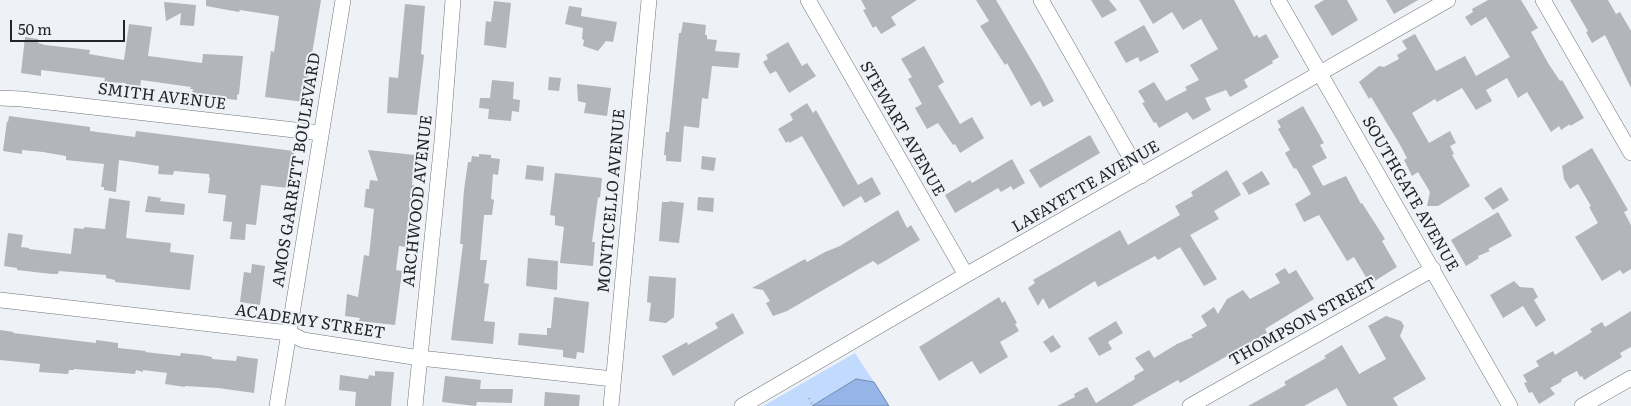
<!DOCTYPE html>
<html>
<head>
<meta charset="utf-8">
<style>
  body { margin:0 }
  #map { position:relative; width:1631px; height:406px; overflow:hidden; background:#eef2f7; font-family:Literata,serif }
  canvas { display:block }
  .scale { position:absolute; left:10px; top:20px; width:115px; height:22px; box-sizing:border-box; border:2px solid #232426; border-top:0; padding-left:6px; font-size:15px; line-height:18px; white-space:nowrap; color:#232426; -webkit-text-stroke:4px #eef2f7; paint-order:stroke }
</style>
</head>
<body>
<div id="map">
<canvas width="1631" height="406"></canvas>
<div class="scale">50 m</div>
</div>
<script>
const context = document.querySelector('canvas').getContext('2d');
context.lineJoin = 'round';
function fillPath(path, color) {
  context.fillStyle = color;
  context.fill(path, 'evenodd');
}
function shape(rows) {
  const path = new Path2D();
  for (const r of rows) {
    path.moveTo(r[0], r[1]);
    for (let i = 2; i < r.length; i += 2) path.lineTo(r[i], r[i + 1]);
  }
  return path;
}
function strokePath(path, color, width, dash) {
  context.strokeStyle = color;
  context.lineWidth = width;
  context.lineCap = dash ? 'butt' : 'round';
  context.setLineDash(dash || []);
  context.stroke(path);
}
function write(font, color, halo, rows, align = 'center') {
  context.font = font + ' Literata,serif';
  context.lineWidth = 4;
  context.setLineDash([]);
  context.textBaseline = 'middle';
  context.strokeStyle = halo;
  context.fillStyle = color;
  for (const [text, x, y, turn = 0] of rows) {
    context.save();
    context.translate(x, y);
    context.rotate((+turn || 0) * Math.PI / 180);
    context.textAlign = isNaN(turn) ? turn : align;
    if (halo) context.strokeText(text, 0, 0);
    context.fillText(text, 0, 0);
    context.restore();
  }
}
const green = shape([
  [855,353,874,382,856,379,812,406,763,406]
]);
const water = shape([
  [856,379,874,382,889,406,812,406,856,379]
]);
const building = shape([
  [206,0,321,0,304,102,265,97,271,51,274,52,279,16,240,10,239,12,206,6],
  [861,0,917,0,891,17,896,25,881,34,876,26,873,28,863,10,866,9],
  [976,0,996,0,1039,73,1054,101,1043,107,1040,101,1031,106,1007,63,1005,65,980,26,989,21],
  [1091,0,1109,0,1117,10,1102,18],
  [1139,0,1234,0,1254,37,1257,35,1259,38,1266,34,1279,57,1272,61,1273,63,1244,80,1248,87,1230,97,1226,90,1205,98,1211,110,1193,120,1187,112,1159,128,1156,122,1154,123,1142,103,1145,102,1138,91,1154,82,1166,101,1187,90,1185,87,1199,80,1190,65,1218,49,1201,19,1183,30,1172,12,1153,24],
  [1324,0,1347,0,1358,20,1332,36,1314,6],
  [1386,0,1418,0,1394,14],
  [1488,0,1521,0,1538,28,1531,32,1548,63,1560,81,1562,80,1584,118,1570,126,1570,124,1561,130,1559,126,1551,132,1527,92,1518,98,1507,78,1486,90,1492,101,1476,110,1462,88,1437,102,1435,99,1412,113,1429,143,1450,131,1456,143,1450,146,1454,154,1452,155,1470,186,1438,206,1427,206,1430,192,1418,172,1412,176,1404,160,1407,158,1399,143,1371,97,1369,99,1359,82,1379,66,1384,67,1399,59,1397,55,1407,49,1402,41,1415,34,1436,71,1465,56,1476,76,1510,57,1486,17,1471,26,1465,17,1473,12,1472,9],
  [1570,0,1608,0,1616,14,1620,12,1631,31,1631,88,1605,35,1592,43,1586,32,1588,31],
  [494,1,511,3,506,48,484,45,486,21,491,22],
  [164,2,196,5,194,26,180,25,181,13,166,21],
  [405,4,425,6,421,54,424,55,417,115,387,113,389,77,398,78],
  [569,6,582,8,581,16,617,22,613,42,606,41,598,51,583,46,584,40,582,39,583,28,565,24],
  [683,22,706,25,705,35,707,35,707,39,717,40,715,51,740,53,738,68,712,66,708,99,702,98,699,128,684,126,681,162,666,161,666,155,664,155,666,132,669,132,679,33,681,33],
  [129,24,152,27,148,56,202,63,203,54,243,56,239,94,237,95,237,100,192,95,193,89,190,89,191,87,141,80,140,89,126,87,126,83,104,82,105,78,41,70,41,76,21,73,25,37,38,39,38,43,45,45,90,50,89,54,124,60],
  [1144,25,1159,52,1140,62,1138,57,1126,63,1114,42],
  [788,42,802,66,807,63,816,76,789,93,776,71,770,74,763,62,768,59,766,55],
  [924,46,944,82,938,86,960,124,972,117,984,138,960,153,955,144,953,145,938,123,927,129,915,108,922,104,908,79,912,77,901,59],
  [549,77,561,78,559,91,548,90],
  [492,80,514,82,513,99,520,100,519,112,512,111,511,121,488,119,489,109,479,108,480,98,490,98],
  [577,84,611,88,607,116,584,113,586,103,578,101],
  [807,103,813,113,816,110,858,185,872,177,881,194,865,203,861,196,843,207,802,136,789,143,789,141,786,143,778,129,793,120,790,114],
  [1303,106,1324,143,1320,145,1327,158,1312,166,1323,186,1346,176,1361,204,1362,203,1385,239,1382,241,1397,267,1370,284,1354,257,1347,261,1319,215,1304,222,1295,204,1311,194,1296,168,1294,169,1285,153,1290,150,1278,129,1281,127,1277,121],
  [9,116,90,127,90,131,135,137,136,131,294,151,291,183,289,183,289,188,261,185,256,225,246,224,245,240,230,239,232,222,223,221,226,195,208,193,210,178,209,177,209,174,174,171,173,175,158,174,159,166,119,160,116,192,104,190,104,187,101,187,104,164,66,160,66,156,43,152,22,150,22,154,3,151,7,121,8,122],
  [1090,135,1100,153,1040,188,1029,170],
  [1592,148,1628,210,1624,212,1631,225,1631,269,1623,274,1620,270,1602,281,1575,237,1598,223,1589,207,1591,206,1578,184,1570,189,1564,179,1562,166],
  [368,150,415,155,412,185,414,185,413,205,410,205,406,247,399,246,396,270,402,271,395,325,359,321,360,318,345,316,347,294,358,297,364,255,369,256,374,209,364,207,366,189,369,189,370,180,378,181],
  [479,154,491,155,491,158,500,159,498,175,493,174,491,199,494,200,492,215,484,215,480,260,487,260,484,283,489,284,484,321,495,322,493,344,451,340,463,244,460,244,464,190,468,162,471,162,472,156,479,157],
  [702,156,716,158,714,171,701,169],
  [1012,159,1025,183,1013,190,1011,186,1001,192,998,188,955,213,945,195,970,180,972,183],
  [527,165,544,167,543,181,525,179],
  [1227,170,1241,195,1214,211,1219,219,1190,235,1217,279,1204,286,1180,247,1158,260,1155,256,1098,287,1095,281,1049,309,1043,298,1038,306,1028,288,1035,283,1033,280,1120,230,1128,245,1180,215,1175,206,1193,196,1191,192],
  [1262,171,1270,184,1249,195,1242,183],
  [555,173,602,178,600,198,598,197,592,242,595,242,593,266,560,263,564,227,555,225,555,216,550,215],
  [1501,187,1509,200,1493,210,1484,198],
  [148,196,161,198,160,201,185,204,184,215,145,212],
  [698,197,714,198,713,212,697,210],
  [109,198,130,201,126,238,171,243,170,252,194,255,190,290,115,282,115,280,106,278,106,275,59,271,58,274,52,274,17,270,17,268,4,266,8,233,23,235,21,247,29,248,29,249,71,254,74,228,84,229,84,227,105,229],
  [669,201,684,203,679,243,659,241,662,202,669,202],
  [898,210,907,228,911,225,920,240,878,265,873,261,787,311,773,316,766,303,770,301,763,290,752,288,805,259,807,262,825,252,840,246],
  [1498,212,1512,236,1488,249,1490,251,1478,256,1479,258,1466,266,1451,240],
  [528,258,558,261,557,290,526,286],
  [252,264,265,266,260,305,240,302,244,272,251,273],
  [1285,268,1289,274,1296,270,1314,299,1265,329,1267,333,1180,383,1178,380,1132,406,1057,406,1075,397,1074,394,1087,387,1096,403,1135,379,1134,376,1144,370,1135,358,1149,350,1154,358,1177,344,1193,337,1191,335,1207,326,1201,316,1214,307,1218,314,1227,299,1243,290,1250,299,1280,283,1275,274],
  [649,276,676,278,674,317,666,323,649,321,651,303,647,302],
  [1514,281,1520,287,1533,288,1538,297,1534,300,1546,320,1536,327,1523,306,1503,318,1490,295],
  [554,297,589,302,584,353,577,352,576,359,563,357,563,350,518,345,519,333,547,335,547,328,551,328],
  [999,297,1002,303,1005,301,1017,323,1015,324,1019,331,1000,342,1008,357,980,374,972,361,939,381,919,347],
  [1631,311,1631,347,1620,353,1622,357,1584,380,1582,376,1580,377,1577,371,1562,379,1561,382,1550,388,1555,394,1539,404,1532,392,1529,393,1524,383,1527,382,1523,375,1539,366,1536,361,1553,351,1555,355,1592,332,1590,329,1602,322,1605,327],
  [733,313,744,333,673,376,662,356,687,342,688,345,718,328,715,323],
  [1386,316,1401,321,1404,326,1400,336,1426,379,1393,398,1398,406,1347,406,1337,388,1304,406,1248,406,1286,385,1284,382,1326,358,1324,356,1342,345,1359,374,1386,359,1368,326],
  [1116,321,1123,333,1108,342,1112,349,1099,356,1088,338],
  [0,330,14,332,13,333,96,343,96,340,118,343,118,348,146,351,145,352,180,356,181,353,201,355,212,357,212,359,236,361,237,356,258,359,254,393,218,388,185,386,185,387,165,384,167,373,143,370,143,372,136,370,135,374,74,369,74,370,69,370,68,374,39,372,40,364,0,360],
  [1053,335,1061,347,1051,353,1043,342],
  [375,371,394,372,391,406,355,406,356,392,339,390,340,375,368,379,369,375,375,376],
  [445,376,481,380,480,389,513,389,512,403,477,402,476,406,475,406,442,402],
  [545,392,580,395,579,406,544,406]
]);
const path = shape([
  [809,398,813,406]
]);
const minor = shape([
  [808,0,966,275],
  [1041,0,1141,176],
  [1278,0,1510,406],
  [1543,0,1631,153],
  [0,98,22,99,321,133],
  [0,300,289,333,303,340,420,358,613,379],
  [277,406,343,0],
  [415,406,442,141,453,0],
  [611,406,649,0],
  [742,406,966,275,1448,0],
  [1190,406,1433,269],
  [1582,406,1631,378]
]);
const streetNames = [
  ["SMITH AVENUE",162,97,7],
  ["STEWART AVENUE",902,129,60],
  ["AMOS GARRETT BOULEVARD",297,170,-81],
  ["LAFAYETTE AVENUE",1086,187,-30],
  ["SOUTHGATE AVENUE",1410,194,60],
  ["ARCHWOOD AVENUE",418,201,-84],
  ["MONTICELLO AVENUE",612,201,-85],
  ["ACADEMY STREET",310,322,9],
  ["THOMPSON STREET",1303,322,-29]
];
fillPath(green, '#c3daff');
fillPath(water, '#95b5e9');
strokePath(water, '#738aae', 1);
fillPath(building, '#b2b5ba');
strokePath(minor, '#707378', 16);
strokePath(path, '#a0a3a7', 2.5, [1, 4]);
strokePath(minor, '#fff', 15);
write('16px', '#232426', '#eef2f7', streetNames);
</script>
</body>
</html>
